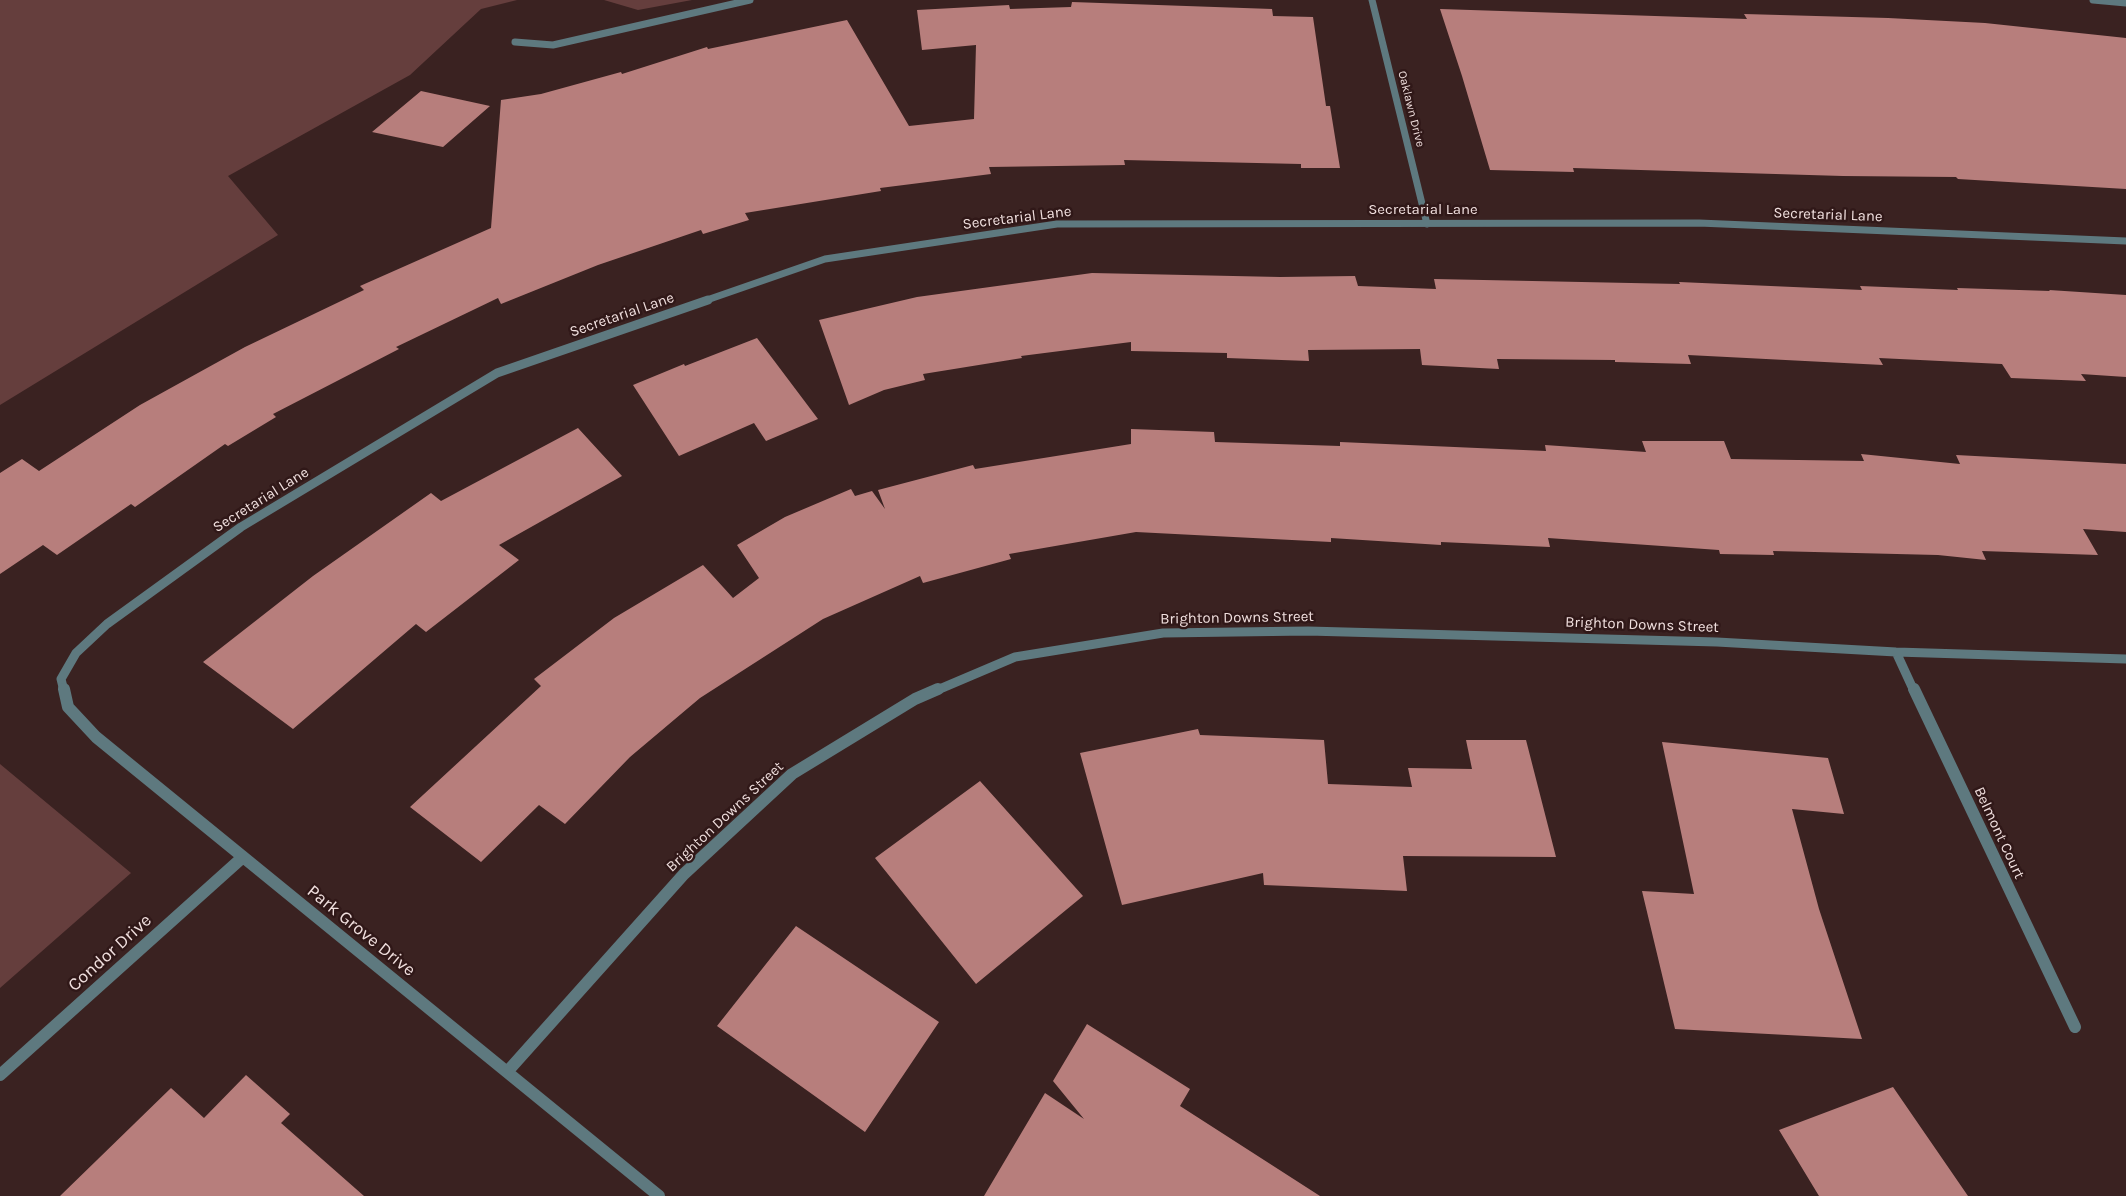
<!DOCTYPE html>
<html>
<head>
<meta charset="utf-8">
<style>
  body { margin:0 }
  canvas { display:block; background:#3a2221 }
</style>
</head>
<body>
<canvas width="2126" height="1196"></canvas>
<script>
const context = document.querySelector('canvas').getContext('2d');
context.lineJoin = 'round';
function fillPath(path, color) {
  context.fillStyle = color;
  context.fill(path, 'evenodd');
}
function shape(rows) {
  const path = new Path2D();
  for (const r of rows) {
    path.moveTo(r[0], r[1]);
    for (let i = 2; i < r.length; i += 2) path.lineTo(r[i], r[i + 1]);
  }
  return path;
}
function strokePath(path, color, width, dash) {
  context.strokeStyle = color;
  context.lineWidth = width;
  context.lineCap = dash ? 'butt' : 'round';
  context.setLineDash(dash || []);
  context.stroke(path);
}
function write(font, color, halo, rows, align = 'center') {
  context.font = font + ' Karla,sans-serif';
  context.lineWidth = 5;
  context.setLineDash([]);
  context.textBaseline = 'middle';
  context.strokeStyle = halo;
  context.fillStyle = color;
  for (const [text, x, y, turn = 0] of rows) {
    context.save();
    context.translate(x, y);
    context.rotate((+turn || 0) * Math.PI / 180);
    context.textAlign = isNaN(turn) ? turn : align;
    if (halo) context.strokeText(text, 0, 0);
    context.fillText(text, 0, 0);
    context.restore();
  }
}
const green = shape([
  [0,0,517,0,481,9,410,75,228,176,278,235,0,405],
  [604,0,692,0,638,10],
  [0,764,131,873,0,988]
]);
const building = shape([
  [1072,2,1272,9,1273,16,1313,17,1326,106,1330,106,1340,168,1301,168,1301,164,1124,160,1125,165,989,167,991,174,880,188,881,191,745,213,749,220,703,234,701,230,598,265,501,304,498,298,396,347,399,349,273,414,276,417,228,446,225,444,135,507,131,504,57,555,43,545,0,574,0,473,22,459,39,471,140,405,245,347,364,290,360,286,491,228,501,100,541,94,621,72,622,74,707,47,708,49,847,20,909,126,974,119,976,45,922,50,917,10,1009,5,1010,9,1071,7],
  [1440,9,1747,19,1744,14,1888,18,1985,23,2126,38,2126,189,1958,179,1956,177,1843,176,1573,168,1574,172,1490,170,1462,76],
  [421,91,490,106,443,147,372,132],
  [1092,273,1280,277,1355,276,1358,286,1436,289,1434,279,1680,284,1679,282,1862,290,1860,286,1958,290,1957,288,2050,291,2049,290,2126,295,2126,377,2081,374,2086,381,2011,378,2002,364,1879,358,1883,365,1688,355,1691,364,1615,362,1615,360,1497,359,1499,369,1422,365,1420,349,1308,350,1309,361,1227,358,1227,353,1131,351,1131,342,1021,356,1022,358,923,374,925,380,884,390,849,405,819,320,917,297],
  [757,338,818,419,766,441,754,423,679,456,633,385,684,364,685,366],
  [578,428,622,476,499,545,519,560,426,632,416,624,293,729,203,662,313,576,431,493,441,501],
  [1131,429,1214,432,1215,442,1340,446,1340,442,1546,451,1545,445,1646,452,1642,441,1724,441,1731,459,1864,461,1861,454,1960,464,1956,455,2126,464,2126,532,2083,529,2098,555,1982,551,1986,560,1938,555,1773,551,1774,555,1720,554,1719,550,1548,538,1550,547,1441,542,1441,545,1331,538,1331,542,1136,532,1009,554,1011,559,923,583,920,576,823,619,700,698,630,757,565,824,539,805,481,862,410,807,541,686,534,679,614,618,703,565,733,598,759,578,737,545,785,517,851,489,855,496,872,491,885,509,878,490,973,465,975,469,1131,444],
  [1198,729,1200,735,1324,740,1328,784,1412,787,1408,768,1472,769,1466,740,1526,740,1556,857,1403,856,1407,891,1264,885,1263,873,1122,905,1080,753],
  [1662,742,1828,758,1844,814,1792,809,1819,909,1862,1039,1675,1029,1642,891,1694,894],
  [980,781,1083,896,976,984,875,858],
  [796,926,939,1022,865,1132,717,1026],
  [1087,1024,1190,1089,1180,1106,1320,1196,984,1196,1045,1093,1084,1119,1053,1081],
  [246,1075,290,1114,281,1123,364,1196,60,1196,171,1088,204,1118],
  [1893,1087,1968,1196,1819,1196,1779,1130]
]);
const streetFar2 = shape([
  [1372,0,1427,224],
  [2093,0,2126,3],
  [515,42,553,45,750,0],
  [704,301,825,259,1057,224,1699,223,2126,241]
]);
const streetFar1 = shape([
  [1896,652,1914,691],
  [64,691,61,679,76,653,107,624,241,527,497,373,708,300],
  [935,691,1015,657,1163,633,1308,631,1717,642,1896,652,2126,659]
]);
const street = shape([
  [64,689,68,707,96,737,659,1196],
  [1914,689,2075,1027],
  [507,1072,684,874,792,774,915,699,938,689],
  [0,1075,243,857]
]);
const farStreetnames = [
  ["Oaklawn Drive",1411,109,76]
];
const streetNames = [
  ["Secretarial Lane",1423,210],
  ["Secretarial Lane",1828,215,2],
  ["Secretarial Lane",1017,218,-7],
  ["Secretarial Lane",622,315,-19],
  ["Secretarial Lane",261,500,-32],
  ["Brighton Downs Street",1237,618,-1],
  ["Brighton Downs Street",1642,625,2],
  ["Brighton Downs Street",725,817,-43],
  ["Belmont Court",1999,833,65]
];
const nearStreetnames = [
  ["Park Grove Drive",361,931,39],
  ["Condor Drive",110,953,-42]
];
fillPath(green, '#653e3d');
fillPath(building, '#b77e7c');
strokePath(streetFar2, '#5e797f', 7);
strokePath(streetFar1, '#5e797f', 9);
strokePath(street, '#5e797f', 12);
write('12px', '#f0dfde', '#301818', farStreetnames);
write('15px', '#f0dfde', '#301818', streetNames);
write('18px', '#f0dfde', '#301818', nearStreetnames);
</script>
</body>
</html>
